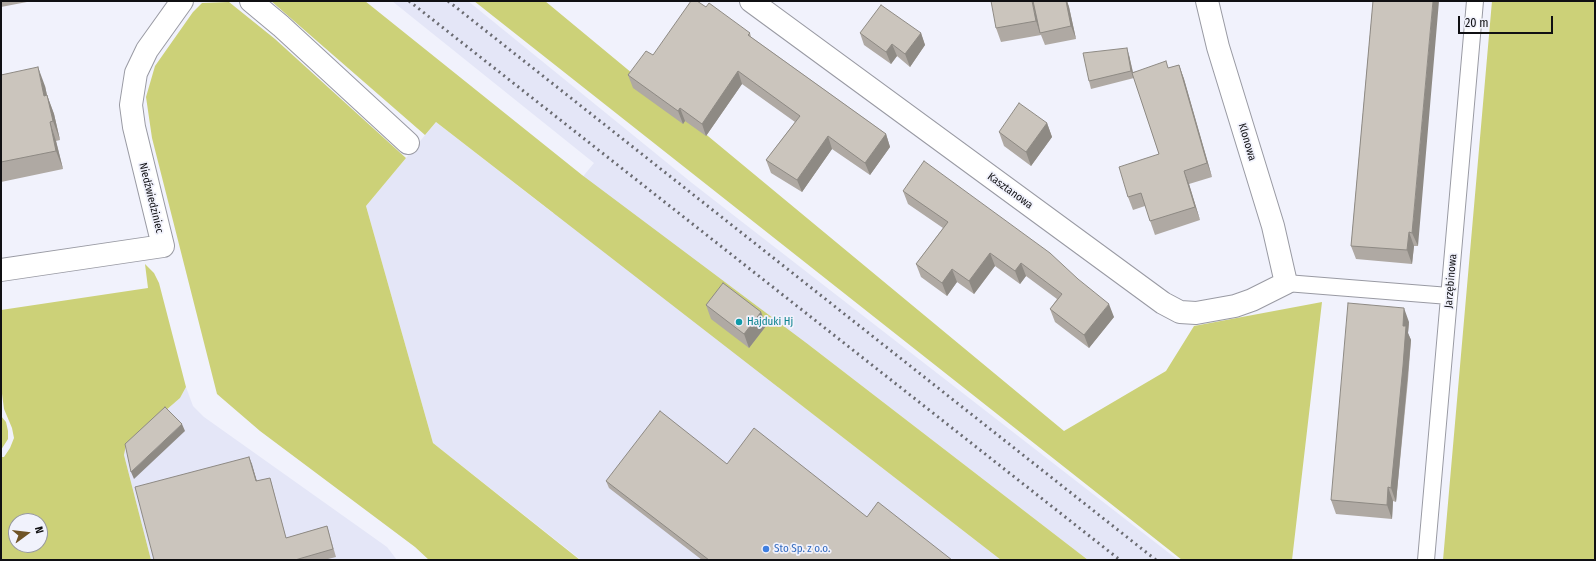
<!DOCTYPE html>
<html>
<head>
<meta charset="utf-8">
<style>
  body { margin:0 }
  #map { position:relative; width:1596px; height:561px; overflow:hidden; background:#f1f2fc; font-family:"Fira Sans Condensed",sans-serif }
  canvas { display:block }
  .frame { position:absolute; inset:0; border:2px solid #101013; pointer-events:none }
  .north { position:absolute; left:8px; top:513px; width:40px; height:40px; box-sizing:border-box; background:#f1f2fc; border:1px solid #97989f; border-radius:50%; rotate:75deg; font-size:11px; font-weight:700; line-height:16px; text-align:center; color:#101013 }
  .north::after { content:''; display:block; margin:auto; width:14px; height:18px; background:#6f5326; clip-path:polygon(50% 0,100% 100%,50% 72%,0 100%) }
  .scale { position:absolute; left:1458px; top:16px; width:95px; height:18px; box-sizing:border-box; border:2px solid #101013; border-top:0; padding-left:5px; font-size:12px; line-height:14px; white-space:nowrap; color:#101013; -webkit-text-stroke:3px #f1f2fc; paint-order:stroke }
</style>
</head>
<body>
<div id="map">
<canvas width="1596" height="561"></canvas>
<div class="frame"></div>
<div class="north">N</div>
<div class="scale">20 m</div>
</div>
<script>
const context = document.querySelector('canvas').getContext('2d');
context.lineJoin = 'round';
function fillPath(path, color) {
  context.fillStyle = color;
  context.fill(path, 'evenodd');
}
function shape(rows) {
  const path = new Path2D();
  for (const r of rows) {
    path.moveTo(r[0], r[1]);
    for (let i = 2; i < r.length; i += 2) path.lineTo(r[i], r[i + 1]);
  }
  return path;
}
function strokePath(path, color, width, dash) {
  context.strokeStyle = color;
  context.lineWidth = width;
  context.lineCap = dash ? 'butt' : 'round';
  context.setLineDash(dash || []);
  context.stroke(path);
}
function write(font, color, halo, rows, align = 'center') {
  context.font = font + ' "Fira Sans Condensed",sans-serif';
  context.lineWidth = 3.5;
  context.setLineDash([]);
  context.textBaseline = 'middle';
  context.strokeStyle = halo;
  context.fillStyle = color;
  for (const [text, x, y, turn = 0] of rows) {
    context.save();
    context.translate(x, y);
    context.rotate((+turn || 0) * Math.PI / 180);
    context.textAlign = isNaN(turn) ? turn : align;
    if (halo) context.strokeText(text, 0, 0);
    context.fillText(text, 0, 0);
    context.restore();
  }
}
const built = shape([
  [392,1,468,1,692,183,1178,560,1088,560,809,345,778,387,1001,560,581,560,433,443,366,206,436,122,553,213,594,163],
  [186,387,193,406,204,417,387,547,397,560,151,560,124,455,126,445,180,398]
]);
const green = shape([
  [271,1,365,1,582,175,809,345,1088,560,1001,560,436,122,425,135],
  [474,1,545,1,1064,431,1166,371,1194,326,1322,302,1292,560,1182,560],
  [1492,1,1595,1,1595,560,1443,560],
  [229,2,275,39,406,158,366,206,433,443,580,560,429,560,415,547,260,431,217,394,152,138,146,97,155,66,193,12,202,3],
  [145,264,154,273,159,283,186,387,180,398,126,445,124,455,151,560,1,560,1,457,4,457,10,448,14,438,12,428,4,409,1,386,1,310,148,288],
  [16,521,40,521,40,545,16,545],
  [1,416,6,422,8,431,8,439,1,450]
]);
const service = shape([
  [1286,283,1449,296],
  [1426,560,1475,1]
]);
const minor = shape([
  [251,1,281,26,408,143],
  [751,1,1163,303,1180,312,1196,313,1235,306,1252,300,1286,283,1273,226,1218,47,1207,1],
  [1,270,163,246,134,127,131,105,136,73,147,50,182,1]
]);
const rail = shape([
  [409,1,1120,560],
  [448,1,1156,560]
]);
const wall = shape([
  [1,1,27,1,27,2,1,7],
  [1066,1,1067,1,1069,7,1076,39,1045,45,1041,35,1001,42,996,28],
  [1373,1,1418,246,1414,246,1412,264,1356,259,1351,246],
  [706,7,750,33,751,37,886,134,890,147,870,175,832,149,802,192,771,173,766,160,795,122,742,84,706,136,685,121,683,124,633,88,628,75,653,55],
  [860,33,921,33,925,45,910,67,897,56,891,64,864,45],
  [1129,55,1133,72,1168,68,1179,65,1184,79,1212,177,1189,184,1200,220,1155,235,1145,206,1133,210,1128,197,1159,154,1134,78,1091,89,1089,81],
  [1,75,45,86,47,95,54,114,60,140,56,141,63,169,1,182],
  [1047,123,1052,137,1031,166,1004,146,999,132],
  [903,191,1114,317,1089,348,1055,322,1050,309,1057,299,1026,276,1020,284,995,266,974,294,957,282,947,296,921,277,916,264,943,228,908,204],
  [706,305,761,312,766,326,749,348,711,319],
  [1409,322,1408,333,1411,340,1408,380,1396,502,1393,501,1392,519,1336,514,1331,500],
  [249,457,257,481,270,478,272,485,286,538,327,526,336,557,324,560,154,560],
  [727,464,867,517,952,560,702,560,609,488,606,481]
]);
const shadedWall = shape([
  [1032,1,1035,1,1040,33,1036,21],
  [1066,1,1067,1,1069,7,1076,39,1071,26],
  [1433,1,1439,1,1418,246,1412,233],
  [921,33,925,45,910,67,905,54],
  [892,44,897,56,891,64,886,52],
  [1127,48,1129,55,1134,78,1131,71],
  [1179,65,1184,79,1212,177,1207,163],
  [38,67,45,86,51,115,44,96],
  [738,71,742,84,706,136,702,124],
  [47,95,54,114,60,140,53,121],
  [680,108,685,121,683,124,678,111],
  [50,122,56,141,63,169,56,151],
  [1047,123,1052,137,1031,166,1026,152],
  [886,134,890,147,870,175,865,163],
  [828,136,832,149,802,192,797,180],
  [1184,171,1189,184,1200,220,1195,207],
  [1409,232,1414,246,1412,264,1407,250],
  [990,253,995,266,974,294,969,281],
  [1021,263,1026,276,1020,284,1015,271],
  [952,269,957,282,947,296,942,283],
  [1109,304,1114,317,1089,348,1084,335],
  [1404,308,1409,322,1408,333,1411,340,1396,502,1391,488],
  [761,312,766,326,749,348,744,334],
  [182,424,185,431,134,479,131,472],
  [249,457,252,464,259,489,256,481],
  [1388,487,1393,501,1392,519,1387,505]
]);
const building = shape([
  [691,1,697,1,706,7,709,3,750,33,748,35,886,134,865,163,828,136,797,180,766,160,800,116,738,71,702,124,680,108,678,111,628,75,646,51,653,55,691,1],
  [991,1,1032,1,1036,21,996,28,991,1],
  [1033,1,1066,1,1071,26,1040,33,1033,1],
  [1373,1,1433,1,1412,233,1409,232,1407,250,1351,246,1373,1],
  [881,5,921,33,905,54,892,44,886,52,860,33,881,5],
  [1127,48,1131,71,1089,81,1083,53,1127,48],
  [1166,61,1168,68,1179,65,1207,163,1184,171,1195,207,1150,221,1141,193,1128,197,1119,167,1159,154,1132,73,1166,61],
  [38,67,44,96,47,95,53,121,50,122,56,151,1,162,1,75,38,67],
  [1019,103,1047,123,1026,152,999,132,1019,103],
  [924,161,1050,253,1078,279,1109,304,1084,335,1050,309,1062,294,1021,263,1015,271,990,253,969,281,952,269,942,283,916,264,948,222,903,191,924,161],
  [723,283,761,312,744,334,706,305,723,283],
  [1348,303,1404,308,1403,326,1406,326,1403,366,1391,488,1388,487,1387,505,1331,500,1348,303],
  [165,407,182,424,131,472,125,444,165,407],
  [660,411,727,464,754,428,867,517,878,502,952,560,709,560,606,481,660,411],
  [249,457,256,481,270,478,286,538,327,526,333,549,295,560,154,560,135,487,249,457]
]);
const markers = [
  [739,322,4,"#0f9aa8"],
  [766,549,4,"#3f7fe0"]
];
const streetNames = [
  ["Klonowa",1247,142,73],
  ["Kasztanowa",1010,191,36],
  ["Niedźwiedziniec",151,198,76],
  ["Jarzębinowa",1451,281,-85]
];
const cultureNames = [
  ["Hajduki Hj",747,322]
];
const shopNames = [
  ["Sto Sp. z o.o.",774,549]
];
fillPath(built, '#e4e6f7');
fillPath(green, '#ccd178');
strokePath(service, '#999aa3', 18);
strokePath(minor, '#999aa3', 24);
strokePath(service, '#fff', 16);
strokePath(minor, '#fff', 22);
strokePath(rail, '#6a6b71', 3, [2, 4]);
fillPath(wall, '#afa9a3');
fillPath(shadedWall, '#8e8a84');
fillPath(building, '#cbc5bd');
strokePath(building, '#8e8a84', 1);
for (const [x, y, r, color] of markers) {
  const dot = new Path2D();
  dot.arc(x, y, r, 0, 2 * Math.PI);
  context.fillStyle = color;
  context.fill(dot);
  strokePath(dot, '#f1f2fc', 1.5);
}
write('11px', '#101013', '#f1f2fc', streetNames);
write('11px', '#0d838f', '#f1f2fc', cultureNames, 'left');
write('11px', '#366cbe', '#f1f2fc', shopNames, 'left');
</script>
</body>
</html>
